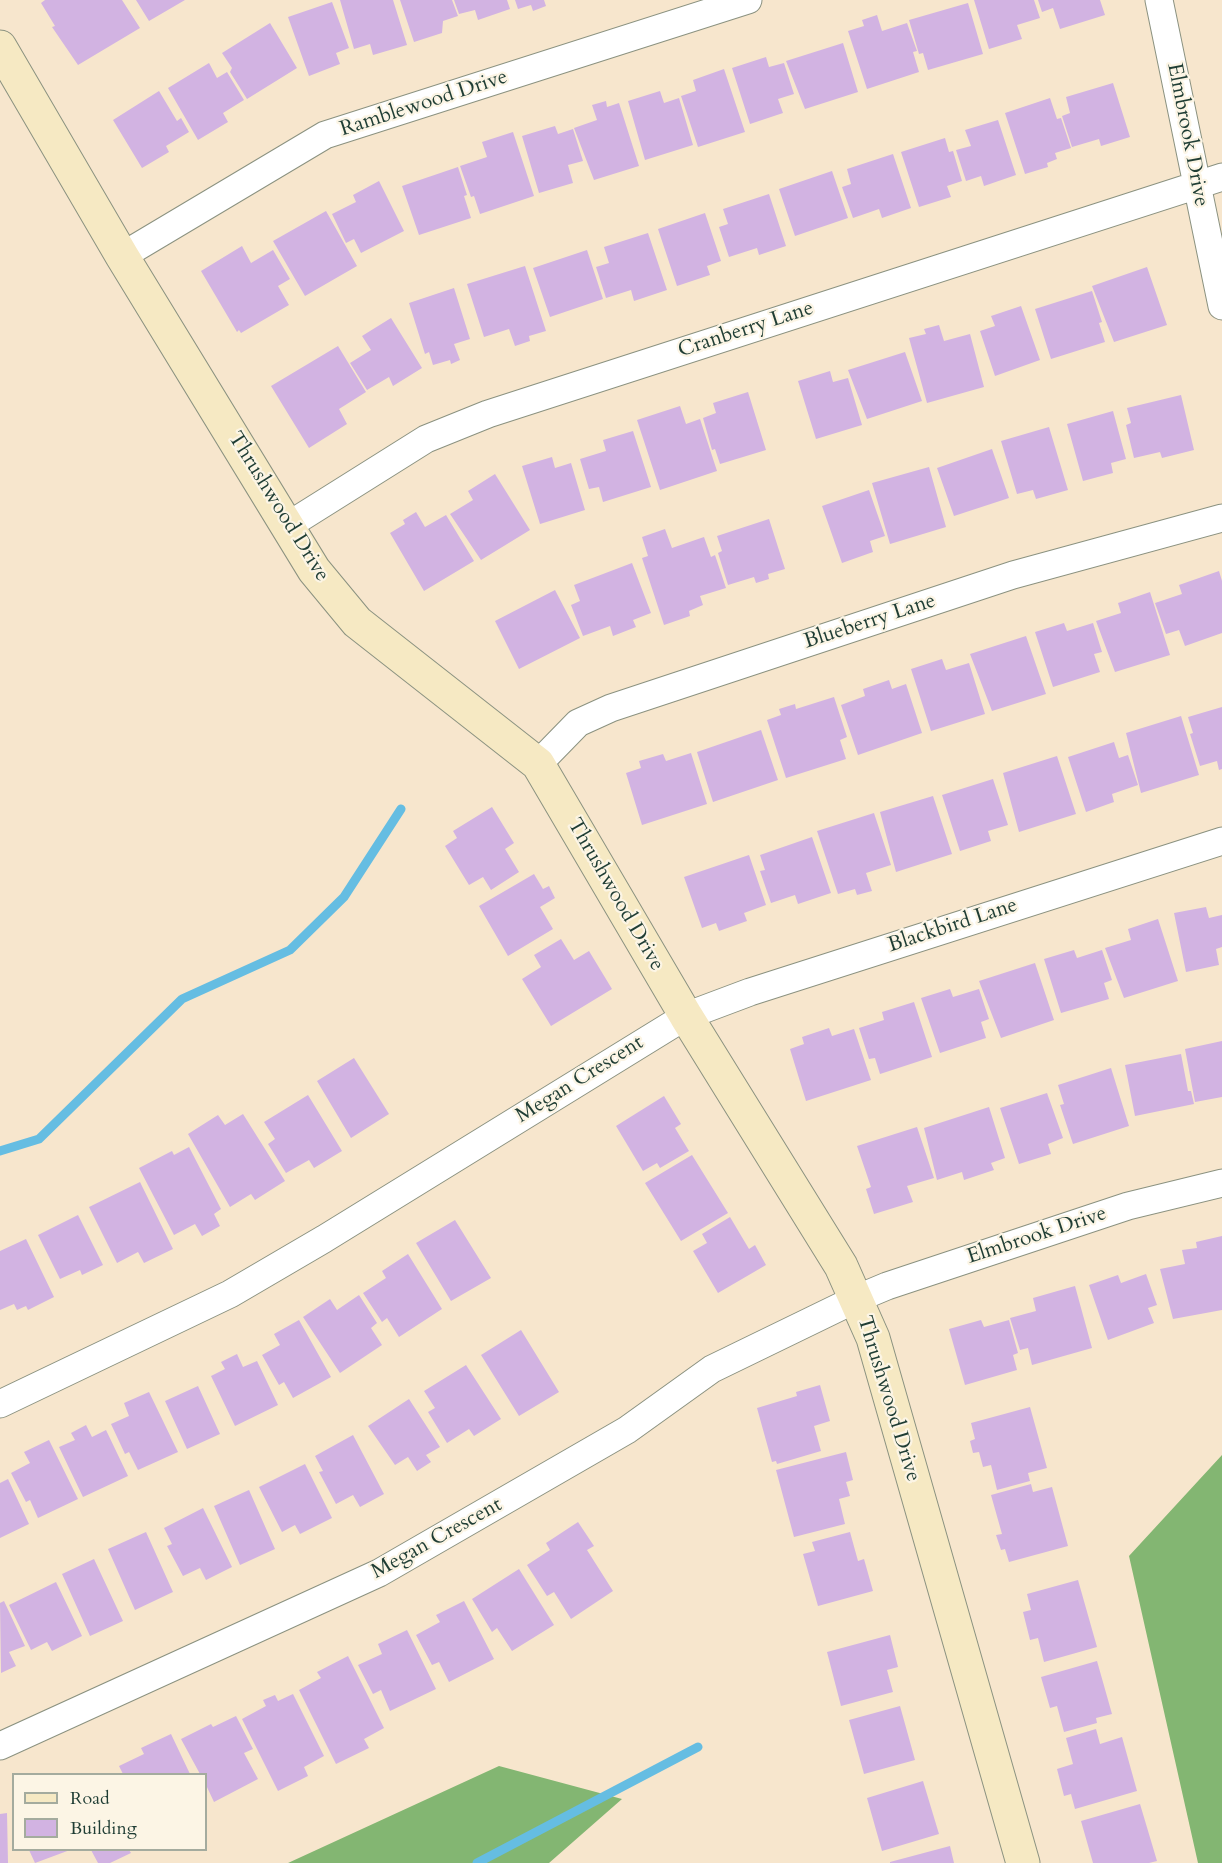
<!DOCTYPE html>
<html>
<head>
<meta charset="utf-8">
<style>
  body { margin:0 }
  #map { position:relative; width:1222px; height:1863px; overflow:hidden; background:#f7e6cd; font-family:Cardo,serif }
  canvas { display:block }
  .legend { position:absolute; left:12px; top:1773px; width:195px; height:78px; box-sizing:border-box; background:#fcf5e5; border:2px solid #a4ab9e; margin:0; padding:8px 10px; list-style:none; font-size:18px; color:#1f3d34 }
  .legend li { display:flex; align-items:center; gap:12px; height:30px }
  .legend b { width:30px; border:2px solid #a4ab9e }
</style>
</head>
<body>
<div id="map">
<canvas width="1222" height="1863"></canvas>
<ul class="legend">
<li><b style="height:8px;background:#f6e9c3"></b>Road</li>
<li><b style="height:16px;background:#d2b3e2"></b>Building</li>
</ul>
</div>
<script>
const context = document.querySelector('canvas').getContext('2d');
context.lineJoin = 'round';
function fillPath(path, color) {
  context.fillStyle = color;
  context.fill(path, 'evenodd');
}
function shape(rows) {
  const path = new Path2D();
  for (const r of rows) {
    path.moveTo(r[0], r[1]);
    for (let i = 2; i < r.length; i += 2) path.lineTo(r[i], r[i + 1]);
  }
  return path;
}
function strokePath(path, color, width, dash) {
  context.strokeStyle = color;
  context.lineWidth = width;
  context.lineCap = dash ? 'butt' : 'round';
  context.setLineDash(dash || []);
  context.stroke(path);
}
function write(font, color, halo, rows, align = 'center') {
  context.font = font + ' Cardo,serif';
  context.lineWidth = 4.5;
  context.setLineDash([]);
  context.textBaseline = 'middle';
  context.strokeStyle = halo;
  context.fillStyle = color;
  for (const [text, x, y, turn = 0] of rows) {
    context.save();
    context.translate(x, y);
    context.rotate((+turn || 0) * Math.PI / 180);
    context.textAlign = isNaN(turn) ? turn : align;
    if (halo) context.strokeText(text, 0, 0);
    context.fillText(text, 0, 0);
    context.restore();
  }
}
const forest = shape([
  [1222,1455,1222,1863,1198,1863,1129,1556],
  [499,1766,622,1799,549,1863,288,1863]
]);
const stream = shape([
  [0,1151,39,1139,182,999,290,950,344,897,401,809],
  [477,1863,698,1747]
]);
const building = shape([
  [45,0,122,0,140,28,78,65,52,27,55,26,41,3],
  [136,0,185,0,149,21],
  [340,0,393,0,407,45,373,55,370,44,354,49],
  [400,0,452,0,458,16,443,21,442,33,414,42],
  [454,0,507,0,510,9,478,20,475,10,459,14],
  [515,0,544,0,546,6,533,11,531,5,518,9],
  [974,0,1034,0,1040,18,1017,25,1022,39,989,49],
  [1038,0,1100,0,1105,15,1060,29,1053,8,1042,12],
  [332,2,349,48,336,53,340,64,309,76,288,17],
  [968,3,983,54,928,70,923,53,919,54,909,20],
  [877,15,882,31,907,23,917,51,913,52,919,72,867,89,848,31,864,26,862,20],
  [270,23,297,68,247,99,230,72,232,68,222,53],
  [843,43,858,92,805,109,786,61],
  [766,57,769,67,784,63,794,94,778,99,783,113,750,124,732,68],
  [209,63,217,78,227,72,244,100,223,113,228,122,198,140,168,88],
  [724,69,745,132,698,147,681,96,696,91,693,80],
  [1113,83,1130,137,1101,146,1099,139,1072,147,1062,116,1070,113,1066,97],
  [159,91,177,121,181,118,189,132,166,146,169,152,142,168,113,120],
  [660,91,664,103,679,98,693,145,645,160,628,101],
  [1050,98,1057,119,1061,118,1071,148,1055,153,1057,159,1047,163,1048,167,1025,174,1005,113],
  [606,101,607,107,619,103,639,166,594,180,574,128,597,120,592,105],
  [998,120,1016,175,984,186,981,176,966,181,956,150,971,146,965,130],
  [555,126,558,134,573,129,583,161,568,165,573,183,539,193,522,136],
  [513,132,534,196,480,214,474,196,471,197,460,166,487,157,482,142],
  [945,138,949,152,953,151,962,181,947,186,951,197,919,207,901,152],
  [893,154,911,208,882,218,879,209,853,218,842,187,851,184,847,169],
  [458,167,467,195,464,196,471,218,419,235,402,186],
  [832,171,848,218,795,236,779,189],
  [379,181,404,231,361,253,354,239,346,243,332,214,356,202,353,195],
  [769,194,786,246,759,255,757,248,729,257,719,227,728,224,723,209],
  [326,211,357,266,305,296,273,241],
  [705,213,721,261,707,266,710,275,677,286,658,229],
  [648,233,667,290,634,301,631,290,606,298,596,267,609,263,604,247],
  [242,246,251,263,273,250,290,279,278,286,289,305,241,333,239,330,237,332,201,271],
  [587,250,603,299,550,317,533,268],
  [525,266,546,331,529,336,530,341,515,346,509,329,484,337,467,284],
  [1147,267,1167,325,1114,342,1092,286],
  [454,288,470,339,454,344,460,360,451,364,450,360,433,365,429,352,425,354,409,303],
  [1092,291,1102,322,1099,323,1105,342,1051,359,1035,309],
  [1021,306,1040,360,995,376,980,331,995,326,991,316],
  [391,318,422,368,393,386,389,377,367,390,350,363,371,350,362,336],
  [939,325,944,341,970,334,984,387,927,403,909,338,926,334,924,329],
  [338,346,366,392,339,409,347,424,309,448,271,386],
  [905,352,922,401,867,419,848,370],
  [830,371,833,382,848,378,862,425,816,439,798,381],
  [748,392,766,450,720,464,715,449,712,450,703,418,716,413,713,403],
  [1181,395,1194,450,1162,458,1160,452,1134,458,1126,425,1131,423,1127,408],
  [680,406,686,424,700,419,717,471,660,490,637,420],
  [1113,411,1126,459,1111,463,1113,473,1083,481,1067,424],
  [1049,427,1068,490,1036,499,1033,490,1017,494,1001,441],
  [633,431,651,487,603,502,599,487,589,489,580,459,606,451,603,440],
  [992,449,1009,498,954,516,937,468],
  [552,457,555,468,571,463,585,510,540,524,522,466],
  [929,467,946,527,890,544,872,483],
  [495,474,530,530,481,560,450,514,473,500,468,491],
  [869,490,885,536,870,541,873,552,842,563,822,506],
  [416,512,425,527,446,515,474,561,424,591,390,533,405,524,403,520],
  [769,519,785,569,768,574,769,579,756,583,754,577,728,585,718,553,722,551,717,536],
  [665,529,672,548,704,537,711,557,715,555,726,588,700,596,703,605,689,611,690,616,664,625,642,558,648,556,642,537],
  [632,563,651,613,633,620,636,627,613,636,610,626,583,636,571,605,580,601,574,585],
  [1219,571,1222,581,1222,633,1185,646,1179,630,1166,634,1155,603,1182,594,1179,585],
  [555,590,580,638,519,669,495,621],
  [1150,592,1170,655,1115,672,1096,621,1121,613,1118,603],
  [1064,623,1067,631,1093,623,1102,652,1094,654,1100,672,1053,687,1035,632],
  [1026,636,1046,694,992,711,970,654],
  [942,659,946,670,969,663,985,714,931,731,911,669],
  [889,680,892,689,906,684,922,733,858,755,841,705,865,696,863,689],
  [834,697,847,737,840,740,846,759,786,778,767,720,781,715,779,709,795,704,796,709],
  [1222,707,1222,769,1219,770,1217,761,1200,766,1190,734,1193,733,1188,717],
  [1181,716,1199,775,1141,793,1126,733],
  [761,730,778,780,713,802,697,752],
  [1114,742,1119,758,1128,755,1138,785,1112,794,1114,802,1086,812,1068,757],
  [691,753,707,804,642,825,626,773,641,768,639,761,663,754,666,761],
  [1057,756,1076,814,1019,832,1003,773],
  [993,779,1008,825,988,831,991,841,960,851,942,795],
  [933,796,952,854,896,872,880,812],
  [492,807,514,843,505,849,519,872,491,890,483,877,469,885,445,846,457,838,453,831],
  [874,813,891,865,866,873,872,891,857,895,855,889,838,894,817,831],
  [812,837,831,893,798,904,795,895,771,903,760,871,765,870,760,855],
  [749,855,766,905,744,913,747,921,719,931,716,923,702,928,684,877],
  [534,874,543,889,549,886,555,898,540,907,553,929,508,956,479,906],
  [1206,907,1209,918,1222,915,1222,947,1216,949,1219,965,1186,972,1174,913],
  [1158,919,1178,981,1124,998,1105,948,1131,940,1128,929],
  [561,939,574,960,589,951,612,989,551,1026,522,979,541,967,534,955],
  [1074,950,1077,958,1102,950,1112,980,1104,983,1109,999,1061,1013,1044,959],
  [1035,963,1054,1020,1001,1038,979,981],
  [950,989,953,997,979,989,989,1019,981,1022,986,1038,940,1053,921,998],
  [914,1002,932,1057,880,1074,875,1058,869,1059,859,1028,884,1020,882,1012],
  [829,1028,832,1036,854,1029,871,1080,806,1101,790,1049,804,1044,802,1037],
  [1222,1041,1222,1097,1195,1102,1185,1049],
  [1181,1054,1188,1091,1191,1091,1194,1104,1135,1116,1125,1065],
  [354,1058,389,1114,351,1138,317,1081],
  [1111,1068,1129,1126,1073,1144,1060,1105,1064,1104,1058,1085],
  [1047,1093,1063,1138,1048,1144,1051,1154,1019,1164,1000,1108],
  [308,1095,342,1151,314,1168,309,1160,286,1173,268,1144,275,1139,264,1122],
  [664,1096,681,1124,675,1128,689,1151,660,1168,657,1163,643,1171,616,1126],
  [989,1107,1005,1158,991,1163,994,1170,964,1180,962,1172,937,1180,924,1128],
  [243,1114,285,1181,255,1200,251,1194,230,1207,188,1134,218,1115,225,1125],
  [917,1127,934,1178,907,1186,913,1202,874,1214,866,1189,871,1187,857,1146],
  [189,1147,221,1209,214,1214,220,1226,202,1236,195,1224,174,1235,139,1168,172,1151,174,1155],
  [692,1155,728,1213,681,1241,645,1183],
  [140,1182,173,1249,144,1263,138,1252,117,1263,89,1207],
  [78,1215,103,1265,82,1275,80,1270,60,1279,38,1235],
  [730,1217,749,1249,755,1245,766,1265,718,1293,693,1251,707,1243,702,1234],
  [455,1220,491,1278,451,1301,416,1243],
  [1222,1236,1222,1310,1173,1319,1160,1269,1185,1264,1182,1250,1197,1248,1196,1242],
  [26,1239,54,1297,28,1310,26,1306,17,1310,14,1304,0,1310,0,1251],
  [408,1254,442,1309,399,1337,387,1318,382,1322,363,1293,386,1278,382,1271],
  [1146,1274,1157,1305,1148,1308,1154,1323,1108,1340,1089,1285,1118,1275,1121,1283],
  [1075,1286,1092,1348,1032,1365,1028,1348,1020,1350,1010,1318,1036,1311,1033,1298],
  [359,1295,377,1323,371,1328,382,1345,340,1373,303,1317,330,1299,337,1310],
  [299,1320,331,1377,293,1398,284,1382,279,1385,262,1355,280,1345,274,1334],
  [981,1320,984,1327,1009,1320,1018,1353,1013,1355,1017,1370,965,1385,949,1329],
  [521,1330,559,1392,519,1416,481,1355],
  [237,1354,243,1367,257,1361,278,1405,235,1426,211,1376,225,1369,221,1362],
  [466,1365,501,1419,474,1436,469,1429,447,1443,428,1412,435,1408,424,1391],
  [820,1385,830,1421,814,1426,821,1451,777,1464,776,1461,772,1462,757,1408,797,1396,796,1392],
  [198,1386,220,1434,187,1449,165,1401],
  [149,1392,178,1452,138,1470,129,1452,125,1454,111,1424,129,1416,124,1403],
  [409,1399,440,1447,426,1455,431,1462,417,1471,408,1457,395,1465,368,1426],
  [1030,1407,1047,1468,1028,1473,1030,1481,997,1490,991,1465,983,1467,979,1452,973,1453,970,1441,975,1439,971,1423],
  [86,1425,92,1437,106,1430,128,1476,83,1497,59,1447,75,1440,71,1433],
  [353,1435,384,1494,360,1507,353,1495,336,1504,319,1472,323,1471,315,1456],
  [49,1440,78,1499,38,1518,30,1500,26,1502,11,1473,30,1463,24,1452],
  [846,1452,853,1480,846,1482,850,1496,839,1499,845,1524,794,1537,776,1470],
  [305,1464,332,1518,300,1534,295,1525,282,1532,259,1487],
  [8,1479,29,1524,0,1538,0,1483],
  [1031,1484,1033,1492,1052,1487,1068,1546,1009,1562,1005,1549,1001,1550,996,1535,1002,1534,991,1495],
  [249,1490,275,1549,240,1565,214,1506],
  [203,1508,232,1567,206,1580,200,1568,183,1576,167,1546,172,1544,164,1528],
  [578,1522,594,1546,587,1550,613,1591,571,1619,554,1592,547,1596,527,1565,550,1550,546,1543],
  [146,1532,173,1592,135,1610,108,1549],
  [850,1532,858,1561,864,1559,873,1591,818,1606,803,1554,815,1551,812,1542],
  [94,1559,123,1621,90,1636,62,1574],
  [519,1569,554,1625,512,1651,497,1628,492,1632,472,1599],
  [1078,1580,1097,1647,1044,1662,1038,1638,1030,1640,1023,1612,1031,1610,1027,1594],
  [56,1582,82,1636,52,1651,47,1642,31,1650,9,1605],
  [4,1601,25,1646,9,1652,16,1666,1,1673,0,1603],
  [464,1601,494,1659,449,1682,439,1662,432,1665,416,1635,440,1622,436,1615],
  [407,1630,436,1689,390,1711,381,1690,373,1694,358,1665,382,1654,378,1644],
  [890,1635,898,1667,887,1670,893,1692,841,1706,827,1652],
  [348,1656,384,1728,364,1739,369,1748,336,1764,299,1690,321,1678,317,1672],
  [1097,1661,1112,1714,1096,1718,1097,1723,1064,1732,1057,1706,1050,1708,1041,1677],
  [293,1694,324,1756,304,1767,308,1776,278,1791,242,1719,266,1706,263,1700,275,1695,278,1701],
  [900,1706,915,1760,864,1774,849,1720],
  [236,1716,253,1749,244,1753,258,1779,214,1802,206,1785,206,1774,200,1774,181,1739,211,1724,213,1727],
  [1096,1729,1100,1744,1122,1737,1137,1791,1075,1809,1071,1794,1064,1796,1057,1769,1073,1764,1066,1738],
  [171,1734,190,1774,123,1774,119,1766,144,1754,141,1748],
  [923,1781,939,1834,882,1851,867,1798],
  [1140,1804,1157,1861,1149,1863,1093,1863,1081,1821],
  [7,1813,8,1863,0,1863,0,1814],
  [950,1846,954,1863,890,1863,890,1862],
  [29,1850,70,1850,35,1863],
  [91,1850,129,1850,131,1853,110,1863,98,1863]
]);
const street = shape([
  [1159,0,1222,306],
  [122,256,325,135,748,0],
  [289,525,426,439,488,414,1222,177],
  [538,764,578,723,611,708,1013,575,1222,518],
  [0,1404,230,1294,324,1239,686,1016,750,992,1222,841],
  [0,1746,379,1573,627,1430,712,1369,856,1299,887,1286,1128,1206,1222,1183]
]);
const secondary = shape([
  [0,47,122,256,314,570,357,622,538,764,686,1016,841,1266,873,1338,1023,1863]
]);
const streetNames = [
  ["Ramblewood Drive",424,104,-18],
  ["Elmbrook Drive",1187,135,79],
  ["Cranberry Lane",746,330,-18],
  ["Thrushwood Drive",278,507,58],
  ["Blueberry Lane",870,622,-18],
  ["Thrushwood Drive",615,895,60],
  ["Blackbird Lane",953,926,-18],
  ["Megan Crescent",580,1080,-32],
  ["Elmbrook Drive",1037,1236,-18],
  ["Thrushwood Drive",888,1399,73],
  ["Megan Crescent",437,1539,-29]
];
fillPath(forest, '#83b672');
strokePath(stream, '#65bde2', 9);
fillPath(building, '#d2b3e2');
strokePath(street, '#8b9280', 29);
strokePath(secondary, '#8b9280', 35);
strokePath(street, '#fff', 27);
strokePath(secondary, '#f6e9c3', 33);
write('21px', '#1f3d34', '#fcf5e5', streetNames);
</script>
</body>
</html>
